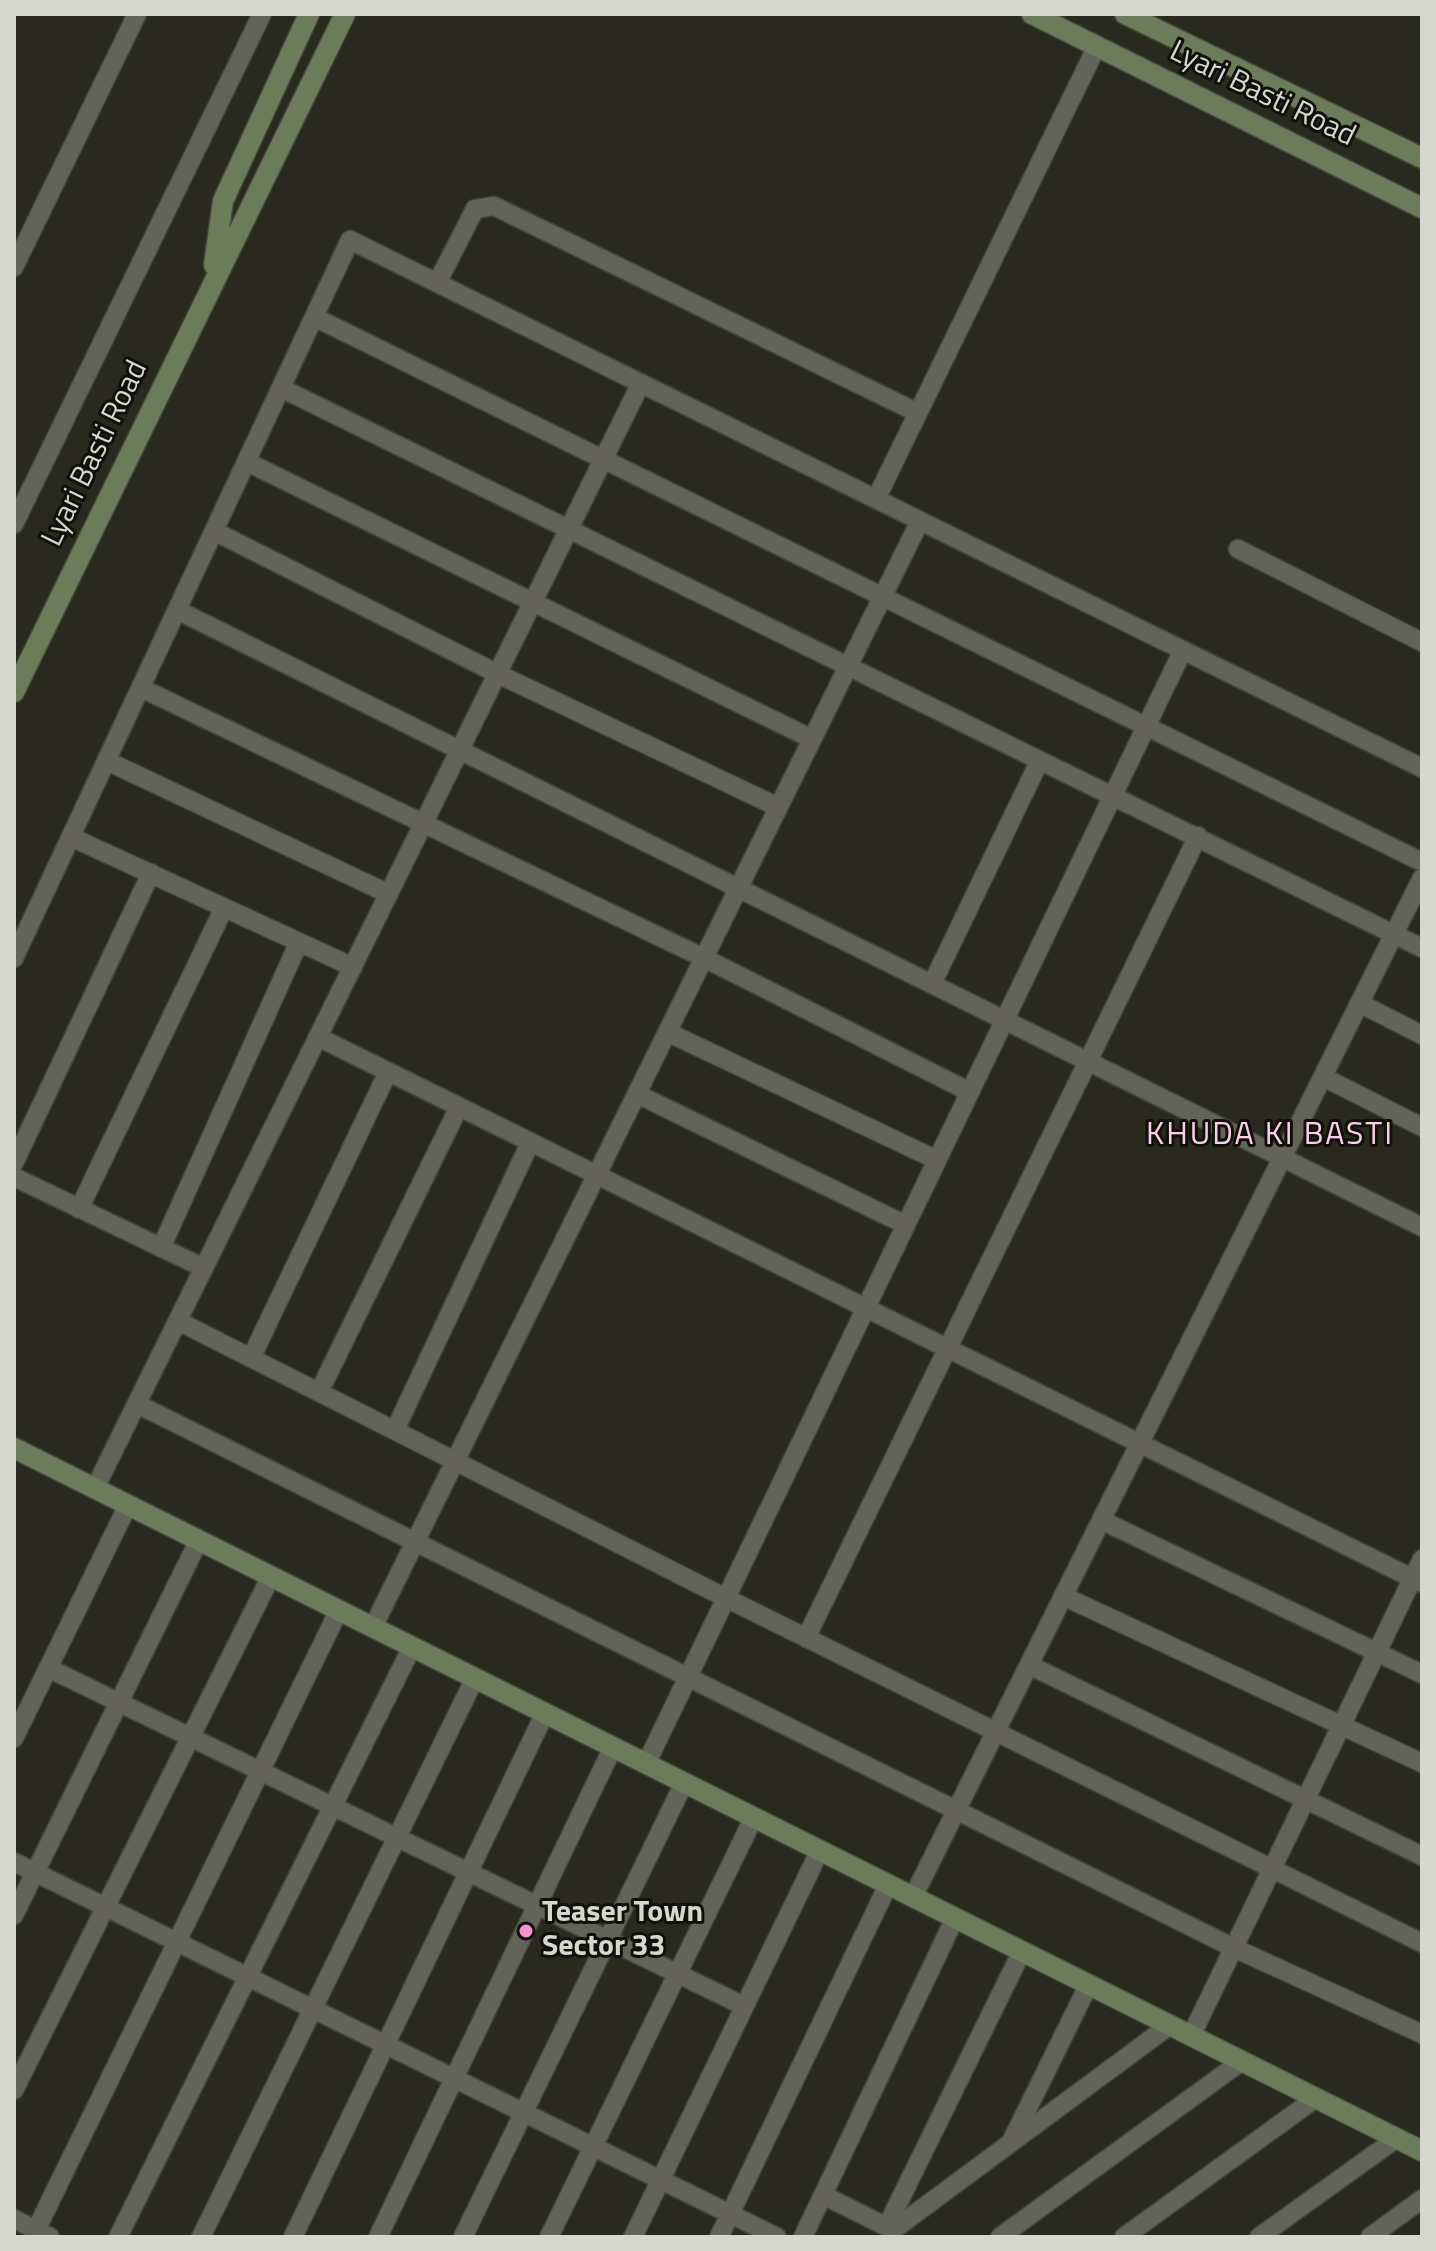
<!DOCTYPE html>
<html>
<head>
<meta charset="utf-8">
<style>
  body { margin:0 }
  #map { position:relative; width:1436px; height:2251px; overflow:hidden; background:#29291e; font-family:"Titillium Web",sans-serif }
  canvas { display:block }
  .frame { position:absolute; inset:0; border:16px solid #d6d7cf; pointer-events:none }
</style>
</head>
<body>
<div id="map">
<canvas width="1436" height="2251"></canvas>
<div class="frame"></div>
</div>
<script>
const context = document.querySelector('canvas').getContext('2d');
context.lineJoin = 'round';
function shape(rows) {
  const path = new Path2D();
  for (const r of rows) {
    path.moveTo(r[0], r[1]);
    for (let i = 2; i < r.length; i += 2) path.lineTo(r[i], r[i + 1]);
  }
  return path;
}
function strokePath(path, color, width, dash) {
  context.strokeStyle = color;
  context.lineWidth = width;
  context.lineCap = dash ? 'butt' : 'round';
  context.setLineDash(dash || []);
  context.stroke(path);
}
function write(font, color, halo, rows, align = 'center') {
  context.font = font + ' "Titillium Web",sans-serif';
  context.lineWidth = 6;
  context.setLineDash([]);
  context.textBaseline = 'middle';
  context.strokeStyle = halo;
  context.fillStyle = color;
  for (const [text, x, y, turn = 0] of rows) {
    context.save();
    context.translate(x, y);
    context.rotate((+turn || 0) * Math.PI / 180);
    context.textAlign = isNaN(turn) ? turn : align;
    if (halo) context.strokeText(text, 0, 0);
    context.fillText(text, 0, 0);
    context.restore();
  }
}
const street = shape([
  [14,267,137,14],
  [437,283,475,209,494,206,918,413],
  [314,317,1422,862],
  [281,388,1422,948],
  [247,462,812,739],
  [876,499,1097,46],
  [14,524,262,14],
  [214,531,498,674,778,807],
  [1238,549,1422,642],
  [177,610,1422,1227],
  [141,688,704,958,970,1092],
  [107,761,389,894],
  [71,837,353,967],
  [14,958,350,240,1422,768],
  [932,984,1039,762],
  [1359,1003,1422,1035],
  [667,1032,937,1160],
  [318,1037,1422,1583],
  [1323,1077,1422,1127],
  [637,1094,906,1225],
  [14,1163,151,873],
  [14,1177,204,1268],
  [79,1209,224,908],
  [161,1248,299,942],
  [178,1321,726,1598,1422,1943],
  [251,1358,388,1072],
  [319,1392,459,1107],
  [137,1404,1234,1948,1422,2034],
  [395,1430,530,1143],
  [95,1488,641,383],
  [1101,1520,1422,1674],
  [1063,1596,1422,1763],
  [373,1627,920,521],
  [806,1638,1198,836],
  [1029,1665,1422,1856],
  [48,1668,744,2006],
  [14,1738,128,1505],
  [646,1764,1183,650],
  [14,1862,777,2237],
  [913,1897,1422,878],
  [14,1915,199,1540],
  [1191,2036,1422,1559],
  [14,2090,271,1576],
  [1012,2140,1089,1984],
  [823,2195,893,2230,1170,2025],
  [14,2219,50,2237],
  [887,2226,1022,1951],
  [36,2230,339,1610],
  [118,2237,412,1647],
  [201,2237,475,1678],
  [293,2237,545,1713],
  [378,2237,613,1747],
  [463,2237,684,1783],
  [549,2237,754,1817],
  [633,2237,820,1850],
  [719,2237,888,1885],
  [803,2237,955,1918],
  [1000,2237,1242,2061],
  [1124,2237,1316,2098],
  [1259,2237,1397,2138],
  [1370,2237,1422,2199]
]);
const secondary = shape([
  [1032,14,1422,208],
  [1125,14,1422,158],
  [214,265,223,201,309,14],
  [14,692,345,14],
  [14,1448,1422,2151]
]);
const markers = [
  [526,1931,8,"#f590d1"]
];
const streetNames = [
  ["Lyari Basti Road",1262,95,26],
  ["Lyari Basti Road",96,454,-64]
];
const poiNames = [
  ["Teaser Town",542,1914],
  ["Sector 33",542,1948]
];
const neighbourhoodNames = [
  ["KHUDA KI BASTI",1270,1136]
];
strokePath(street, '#44453b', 21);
strokePath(secondary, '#44453b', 23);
strokePath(street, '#636457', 18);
strokePath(secondary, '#6b7c5b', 20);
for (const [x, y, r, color] of markers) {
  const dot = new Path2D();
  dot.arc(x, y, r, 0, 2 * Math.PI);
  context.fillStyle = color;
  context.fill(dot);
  strokePath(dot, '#11110c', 3);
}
write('30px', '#d6d7cf', '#11110c', streetNames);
write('bold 30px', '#d6d7cf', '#11110c', poiNames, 'left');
context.letterSpacing = '2px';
write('32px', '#facde8', '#11110c', neighbourhoodNames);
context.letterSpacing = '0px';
</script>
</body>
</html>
